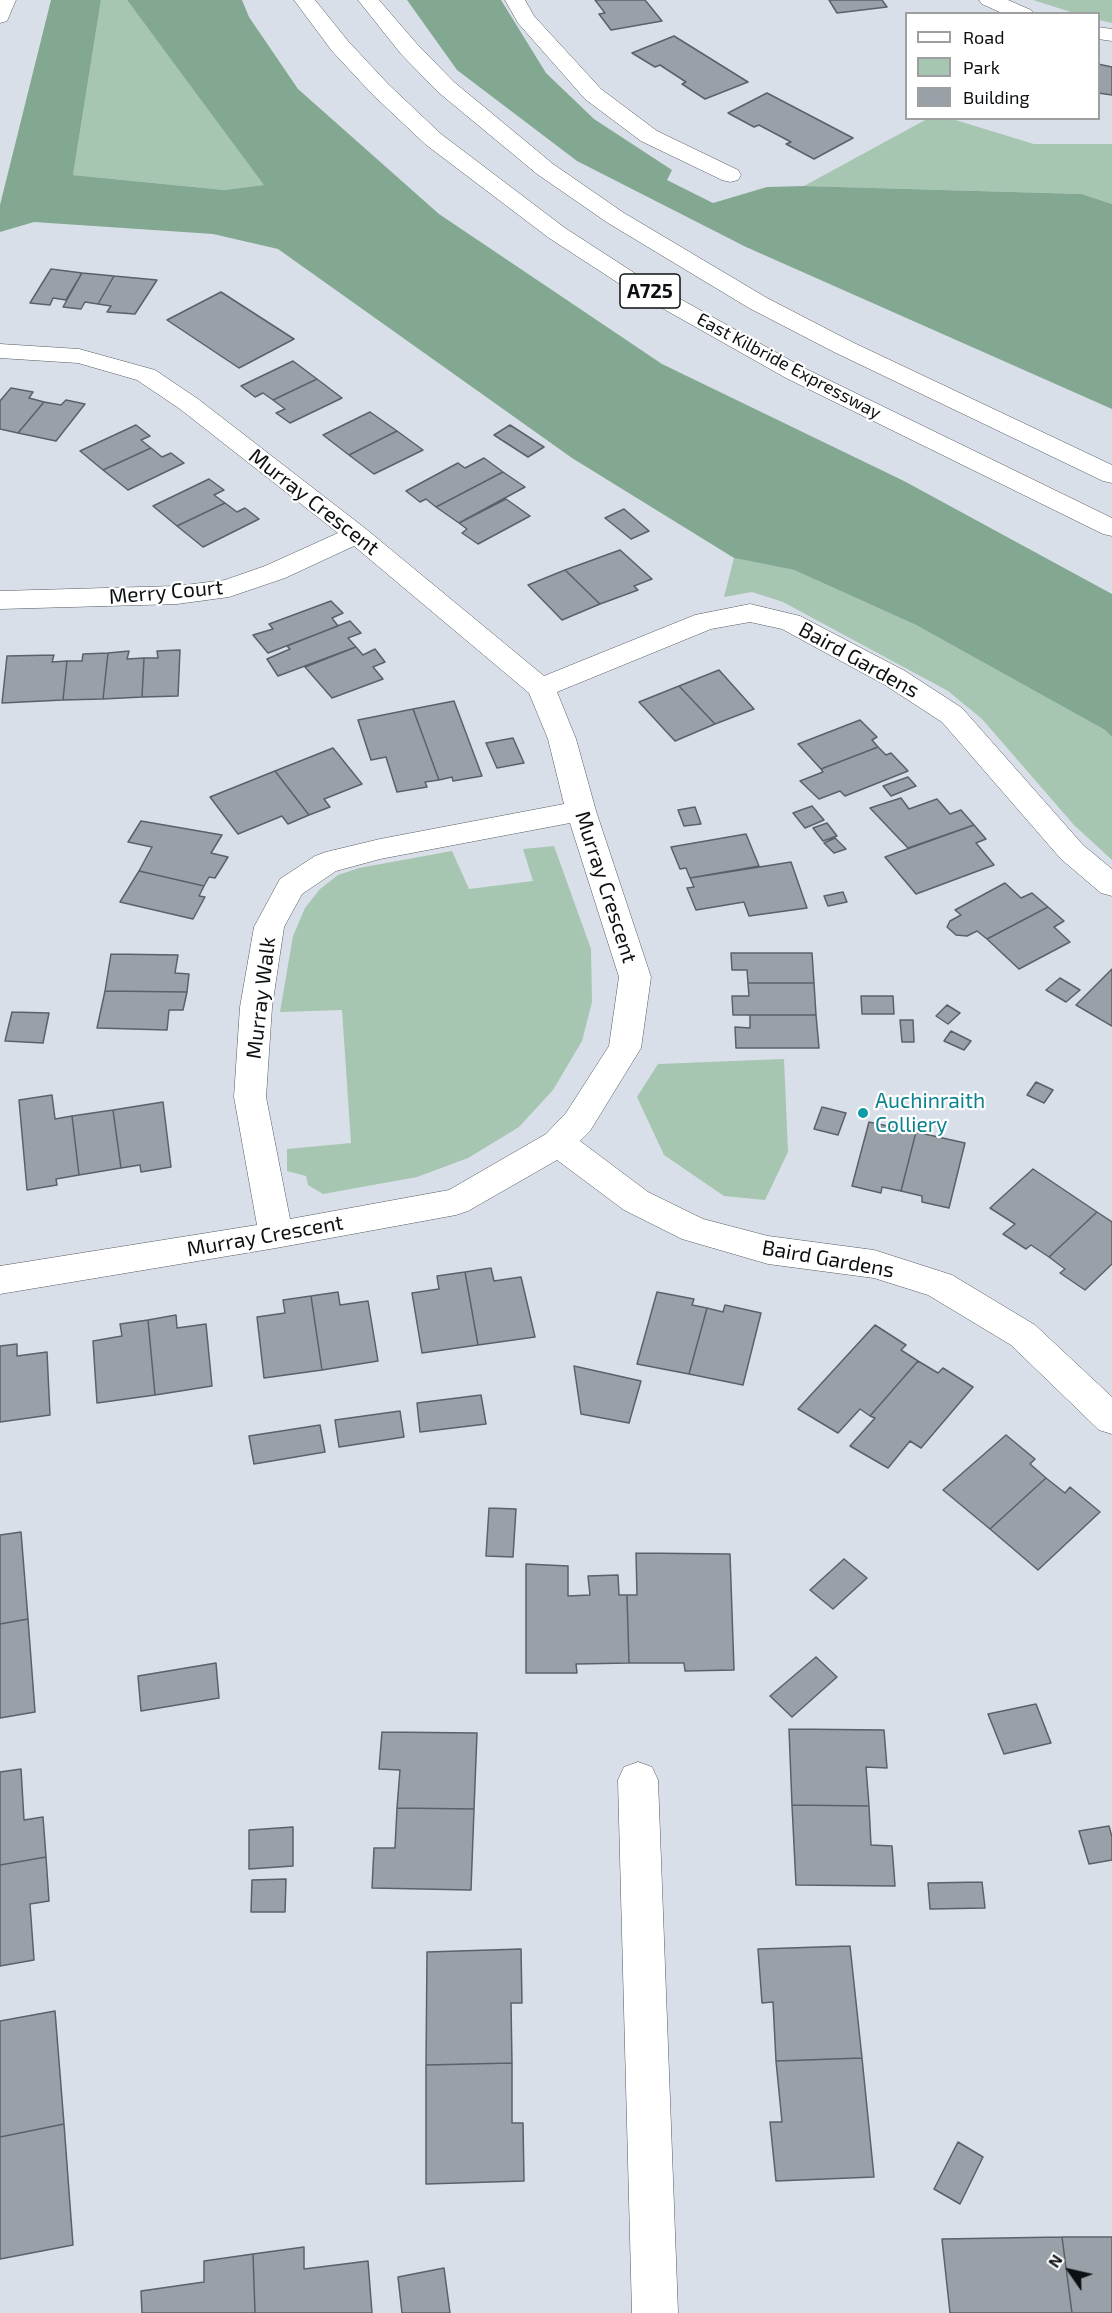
<!DOCTYPE html>
<html>
<head>
<meta charset="utf-8">
<style>
  body { margin:0 }
  #map { position:relative; width:1112px; height:2313px; overflow:hidden; background:#d9dfe8; font-family:"Exo 2",sans-serif }
  canvas { display:block }
  .legend { position:absolute; left:905px; top:12px; width:195px; height:108px; box-sizing:border-box; background:#fff; border:2px solid #9e9fa0; margin:0; padding:8px 10px; list-style:none; font-size:18px; color:#0d1012 }
  .legend li { display:flex; align-items:center; gap:12px; height:30px }
  .legend b { width:30px; border:2px solid #9e9fa0 }
  .north { position:absolute; left:1040px; top:2241px; width:60px; height:60px; -webkit-text-stroke:4px #fff; paint-order:stroke; rotate:304deg; font-size:16px; font-weight:700; line-height:24px; text-align:center; color:#0d1012 }
  .north::after { content:''; display:block; margin:auto; width:21px; height:27px; background:#0d1012; clip-path:polygon(50% 0,100% 100%,50% 72%,0 100%) }
</style>
</head>
<body>
<div id="map">
<canvas width="1112" height="2313"></canvas>
<ul class="legend">
<li><b style="height:8px;background:#fff"></b>Road</li>
<li><b style="height:16px;background:#a6c6b1"></b>Park</li>
<li><b style="height:16px;background:#99a0a8"></b>Building</li>
</ul>
<div class="north">N</div>
</div>
<script>
const context = document.querySelector('canvas').getContext('2d');
context.lineJoin = 'round';
function fillPath(path, color) {
  context.fillStyle = color;
  context.fill(path, 'evenodd');
}
function shape(rows) {
  const path = new Path2D();
  for (const r of rows) {
    path.moveTo(r[0], r[1]);
    for (let i = 2; i < r.length; i += 2) path.lineTo(r[i], r[i + 1]);
  }
  return path;
}
function strokePath(path, color, width, dash) {
  context.strokeStyle = color;
  context.lineWidth = width;
  context.lineCap = dash ? 'butt' : 'round';
  context.setLineDash(dash || []);
  context.stroke(path);
}
function write(font, color, halo, rows, align = 'center') {
  context.font = font + ' "Exo 2",sans-serif';
  context.lineWidth = 4.5;
  context.setLineDash([]);
  context.textBaseline = 'middle';
  context.strokeStyle = halo;
  context.fillStyle = color;
  for (const [text, x, y, turn = 0] of rows) {
    context.save();
    context.translate(x, y);
    context.rotate((+turn || 0) * Math.PI / 180);
    context.textAlign = isNaN(turn) ? turn : align;
    if (halo) context.strokeText(text, 0, 0);
    context.fillText(text, 0, 0);
    context.restore();
  }
}
const green = shape([
  [101,0,127,0,265,185,224,190,73,175],
  [1033,0,1112,0,1112,23,1099,20,1098,14,1074,13],
  [927,119,952,119,1034,144,1112,144,1112,204,1082,194,804,186],
  [734,558,794,570,916,625,1105,730,1112,737,1112,860,1074,825,982,719,948,691,783,602,752,592,724,597],
  [554,846,591,949,592,1002,582,1041,553,1090,519,1127,468,1158,417,1177,323,1194,308,1185,306,1176,287,1171,287,1149,351,1143,342,1010,280,1012,293,936,305,908,320,889,338,875,359,868,452,851,469,889,533,881,523,849],
  [784,1059,788,1152,765,1200,724,1196,664,1155,637,1097,658,1064]
]);
const forest = shape([
  [51,0,101,0,73,175,224,190,264,185,127,0,242,0,249,17,298,89,439,214,662,364,904,481,1112,594,1112,737,1105,730,916,625,794,570,734,558,572,458,278,249,213,234,34,222,0,232,0,205],
  [407,0,501,0,546,73,594,119,672,170,667,180,713,203,767,187,804,186,1082,194,1112,204,1112,409,746,247,577,161,457,70]
]);
const building = shape([
  [595,0,645,0,662,21,611,30,599,14,605,13,595,0],
  [829,0,882,0,887,7,837,13,829,0],
  [674,36,748,82,705,99,682,84,686,82,660,65,655,67,632,53,674,36],
  [1098,64,1112,67,1112,95,1098,93,1098,64],
  [767,93,853,138,814,159,786,144,791,142,759,125,754,127,728,113,767,93],
  [51,269,82,273,66,300,53,298,50,305,30,303,51,269],
  [82,273,114,276,98,304,85,302,81,309,63,307,82,273],
  [114,276,157,280,135,314,107,312,111,306,98,304,114,276],
  [221,292,294,339,239,368,167,320,221,292],
  [293,361,317,379,273,400,263,393,255,397,241,386,293,361],
  [317,379,342,398,290,423,276,413,285,409,273,400,317,379],
  [11,388,33,392,29,398,44,402,18,433,0,429,0,401,11,388],
  [66,400,85,404,56,441,18,433,44,402,61,405,66,400],
  [370,412,397,431,349,455,323,435,370,412],
  [136,425,150,436,141,440,151,448,103,470,80,451,136,425],
  [510,425,544,447,528,457,494,435,510,425],
  [397,431,423,450,374,474,349,455,397,431],
  [151,448,162,457,171,453,184,463,128,490,103,470,151,448],
  [484,458,503,472,436,507,426,499,420,502,406,491,458,463,465,468,484,458],
  [503,472,525,487,459,523,436,507,503,472],
  [209,479,224,490,214,495,225,503,177,526,153,506,209,479],
  [506,499,530,516,478,544,462,533,467,529,459,523,506,499],
  [225,503,237,512,245,508,259,519,203,547,177,526,225,503],
  [624,509,649,531,631,539,605,518,624,509],
  [620,550,652,579,634,586,638,590,600,604,565,570,620,550],
  [565,570,600,604,562,620,528,585,565,570],
  [331,601,343,613,332,618,338,626,268,653,253,635,273,629,269,624,331,601],
  [350,621,361,633,348,638,356,647,278,676,267,659,290,649,287,646,350,621],
  [356,647,363,655,375,649,385,662,373,667,383,679,332,698,305,667,356,647],
  [180,650,178,696,142,697,144,658,158,658,157,651,180,650],
  [129,651,127,659,144,658,142,697,103,699,108,653,129,651],
  [108,653,103,699,63,700,67,661,82,661,83,654,108,653],
  [54,655,52,662,67,661,63,700,2,703,7,656,54,655],
  [719,670,754,709,715,724,679,686,719,670],
  [679,686,715,724,675,741,639,702,679,686],
  [454,701,482,776,453,781,452,777,439,780,413,709,454,701],
  [413,709,439,780,425,782,427,787,397,792,386,757,371,760,358,720,413,709],
  [860,720,877,737,872,740,878,747,821,769,798,744,860,720],
  [513,738,524,763,497,768,486,743,513,738],
  [878,747,886,755,891,753,908,771,845,796,840,791,819,799,800,781,823,772,821,769,878,747],
  [333,748,362,784,324,799,330,807,309,815,275,771,333,748],
  [275,771,309,815,288,824,282,816,238,834,210,797,275,771],
  [908,777,916,786,891,796,883,786,908,777],
  [901,798,909,809,937,799,950,814,961,810,974,825,908,848,870,808,901,798],
  [812,806,824,820,805,828,793,813,812,806],
  [695,807,701,824,684,826,678,810,695,807],
  [141,821,222,835,211,853,228,857,215,878,209,877,204,886,139,871,152,847,128,842,141,821],
  [827,823,837,836,823,841,813,828,827,823],
  [974,825,986,839,976,843,994,865,916,894,885,857,974,825],
  [746,834,759,866,690,878,686,868,680,869,671,847,746,834],
  [835,838,846,849,834,853,824,843,835,838],
  [791,862,807,908,749,916,744,902,696,910,687,888,694,887,690,878,791,862],
  [139,871,204,886,199,896,205,897,193,919,120,902,139,871],
  [1005,883,1021,898,1032,893,1048,907,987,939,977,931,967,936,956,935,947,927,950,921,961,915,955,910,1005,883],
  [843,892,847,902,828,906,824,896,843,892],
  [1048,907,1064,921,1054,927,1070,942,1019,969,987,939,1048,907],
  [731,953,812,953,814,983,748,983,747,970,732,970,731,953],
  [111,954,178,955,175,973,189,974,187,992,105,991,111,954],
  [1112,969,1112,1026,1076,1005,1112,969],
  [1060,978,1080,990,1066,1002,1046,990,1060,978],
  [748,983,814,983,816,1015,733,1015,732,996,749,996,748,983],
  [105,991,187,992,183,1010,169,1010,167,1030,97,1028,105,991],
  [861,996,893,996,894,1014,862,1014,861,996],
  [947,1005,960,1013,948,1024,936,1016,947,1005],
  [12,1012,49,1013,43,1043,5,1041,12,1012],
  [750,1015,816,1015,819,1048,736,1048,735,1027,750,1028,750,1015],
  [900,1020,913,1020,914,1042,902,1042,900,1020],
  [951,1031,971,1041,964,1050,944,1041,951,1031],
  [1036,1082,1053,1090,1044,1103,1027,1095,1036,1082],
  [52,1095,55,1119,72,1116,79,1175,56,1179,57,1185,27,1190,19,1100,52,1095],
  [163,1102,171,1167,141,1172,140,1165,121,1168,113,1110,163,1102],
  [822,1107,846,1113,838,1135,814,1129,822,1107],
  [113,1110,121,1168,79,1175,72,1116,113,1110],
  [869,1122,916,1132,901,1191,882,1187,881,1193,852,1186,869,1122],
  [916,1132,965,1143,949,1208,922,1202,922,1196,901,1191,916,1132],
  [1033,1169,1097,1212,1049,1257,1031,1245,1026,1249,1003,1234,1015,1224,990,1208,1033,1169],
  [1097,1212,1112,1222,1112,1264,1085,1290,1060,1273,1065,1269,1049,1257,1097,1212],
  [491,1268,494,1281,521,1277,535,1337,478,1345,465,1272,491,1268],
  [465,1272,478,1345,422,1353,412,1293,439,1289,437,1276,465,1272],
  [338,1292,340,1305,368,1301,378,1361,322,1370,311,1296,338,1292],
  [657,1292,694,1299,692,1305,707,1308,689,1374,637,1364,657,1292],
  [311,1296,322,1370,264,1378,257,1317,285,1313,283,1300,311,1296],
  [725,1305,761,1313,743,1385,689,1374,707,1308,723,1312,725,1305],
  [176,1315,177,1328,206,1324,212,1386,155,1395,148,1320,176,1315],
  [148,1320,155,1395,97,1403,93,1341,122,1336,120,1324,148,1320],
  [875,1325,906,1345,901,1350,918,1361,870,1416,860,1409,838,1433,798,1409,875,1325],
  [17,1344,17,1356,47,1352,50,1415,0,1422,0,1346,17,1344],
  [918,1361,938,1373,943,1368,973,1387,921,1448,910,1441,888,1468,850,1446,875,1418,870,1416,918,1361],
  [574,1366,641,1381,629,1423,581,1414,574,1366],
  [481,1395,486,1424,420,1432,417,1403,481,1395],
  [400,1411,404,1437,339,1447,335,1420,400,1411],
  [320,1425,325,1452,254,1464,249,1436,320,1425],
  [1006,1435,1035,1459,1030,1464,1046,1478,990,1529,943,1490,1006,1435],
  [1046,1478,1065,1493,1070,1487,1100,1512,1038,1570,990,1529,1046,1478],
  [489,1508,516,1509,513,1557,486,1556,489,1508],
  [21,1532,28,1619,0,1624,0,1535,21,1532],
  [636,1553,730,1554,734,1670,685,1671,684,1663,629,1663,627,1595,637,1595,636,1553],
  [844,1559,867,1578,833,1609,810,1590,844,1559],
  [526,1564,568,1566,568,1596,590,1595,588,1576,618,1575,619,1595,627,1595,629,1663,576,1664,577,1673,526,1673,526,1564],
  [28,1619,35,1712,0,1718,0,1624,28,1619],
  [816,1657,837,1677,792,1717,770,1696,816,1657],
  [216,1663,219,1698,141,1711,138,1676,216,1663],
  [1036,1704,1051,1743,1004,1754,988,1714,1036,1704],
  [789,1729,884,1730,887,1768,866,1767,869,1806,792,1805,789,1729],
  [382,1732,477,1733,474,1809,397,1808,400,1770,379,1769,382,1732],
  [21,1769,24,1820,43,1817,46,1857,0,1865,0,1772,21,1769],
  [792,1805,869,1806,871,1845,892,1846,895,1886,796,1885,792,1805],
  [397,1808,474,1809,471,1890,372,1888,374,1848,395,1848,397,1808],
  [1109,1826,1112,1837,1112,1860,1089,1864,1079,1831,1109,1826],
  [293,1827,293,1866,249,1869,249,1830,293,1827],
  [46,1857,49,1901,30,1904,34,1960,0,1966,0,1865,46,1857],
  [286,1879,285,1912,251,1912,252,1880,286,1879],
  [982,1882,985,1908,930,1909,928,1883,982,1882],
  [850,1946,862,2058,776,2061,773,2002,762,2003,758,1949,850,1946],
  [521,1949,522,2003,511,2003,512,2063,426,2065,427,1952,521,1949],
  [55,2011,64,2124,0,2137,0,2021,55,2011],
  [862,2058,874,2177,776,2181,770,2122,782,2122,776,2061,862,2058],
  [512,2063,512,2123,523,2123,524,2181,426,2184,426,2065,512,2063],
  [64,2124,73,2245,0,2259,0,2137,64,2124],
  [958,2142,983,2157,960,2204,934,2189,958,2142],
  [1062,2237,1112,2237,1112,2313,1072,2313,1062,2237],
  [1062,2237,1072,2313,950,2313,942,2239,1062,2237],
  [304,2247,304,2269,368,2261,372,2313,255,2313,253,2254,304,2247],
  [253,2254,255,2313,142,2313,141,2291,204,2282,204,2261,253,2254],
  [444,2268,450,2313,402,2313,398,2277,444,2268]
]);
const minor = shape([
  [0,0,16,0,7,21,0,23,0,0],
  [505,0,525,0,534,16,601,89,657,131,738,170,741,175,738,180,730,182,722,180,641,141,585,99,518,23,505,0],
  [979,0,1008,0,1031,10,1034,14,1004,14,982,4,979,0],
  [1098,27,1112,29,1112,41,1098,39,1098,27],
  [0,344,79,349,155,370,198,399,366,529,544,676,695,615,750,604,800,616,905,671,962,708,1083,845,1112,869,1112,896,1101,893,1061,859,942,722,885,685,782,629,750,622,711,629,557,692,576,739,596,811,651,977,641,1048,590,1131,580,1141,648,1192,703,1219,768,1236,874,1250,952,1275,1035,1325,1112,1397,1112,1434,1099,1430,1011,1345,928,1295,874,1278,768,1264,682,1239,624,1210,557,1160,468,1211,456,1215,276,1248,0,1294,0,1266,257,1225,234,1097,240,1007,254,927,280,879,315,856,326,852,380,839,564,804,548,739,529,693,354,546,285,578,229,597,177,604,0,609,0,591,177,586,225,580,265,566,338,533,180,409,137,380,78,363,0,358,0,344],
  [570,823,619,977,609,1046,566,1113,546,1134,449,1190,290,1219,266,1097,272,1007,284,927,302,894,336,871,380,859,570,823],
  [638,1762,652,1767,658,1780,678,2313,632,2313,618,1780,624,1767,638,1762]
]);
const highway = shape([
  [294,0,315,0,348,41,388,84,441,134,565,228,639,276,804,368,1112,518,1112,536,1103,534,786,378,623,286,549,238,425,144,372,94,332,51,294,0],
  [358,0,379,0,417,44,454,82,553,164,624,213,767,298,852,342,1112,465,1112,483,1103,481,834,352,749,308,608,223,537,174,438,92,401,54,358,0]
]);
const markers = [
  [863,1113,6,"#0f9aa8"]
];
const farStreetnames = [
  ["East Kilbride Expressway",789,366,28]
];
const shields = [
  [650,291,60]
];
const shieldNames = [
  ["A725",650,291]
];
const streetNames = [
  ["Murray Crescent",314,502,38],
  ["Merry Court",166,592,-5],
  ["Baird Gardens",859,660,29],
  ["Murray Crescent",606,887,72],
  ["Murray Walk",261,998,-83],
  ["Murray Crescent",265,1236,-10],
  ["Baird Gardens",828,1259,10]
];
const cultureNames = [
  ["Auchinraith",875,1101],
  ["Colliery",875,1125]
];
fillPath(green, '#a6c6b1');
fillPath(forest, '#83a891');
fillPath(building, '#99a0a8');
strokePath(building, '#5b6168', 1.5);
strokePath(minor, '#555b62', 1);
strokePath(highway, '#555b62', 1);
fillPath(minor, '#fff');
fillPath(highway, '#fff');
for (const [x, y, r, color] of markers) {
  const dot = new Path2D();
  dot.arc(x, y, r, 0, 2 * Math.PI);
  context.fillStyle = color;
  context.fill(dot);
  strokePath(dot, '#fff', 2);
}
write('18px', '#0d1012', '#fff', farStreetnames);
for (const [x, y, w] of shields) {
  const box = new Path2D();
  box.roundRect(x - w / 2, y - 17, w, 34, 4.5);
  context.fillStyle = '#fff';
  context.fill(box);
  strokePath(box, '#0d1012', 1.5);
}
write('bold 20px', '#0d1012', null, shieldNames);
write('21px', '#0d1012', '#fff', streetNames);
write('21px', '#0d838f', '#fff', cultureNames, 'left');
</script>
</body>
</html>
